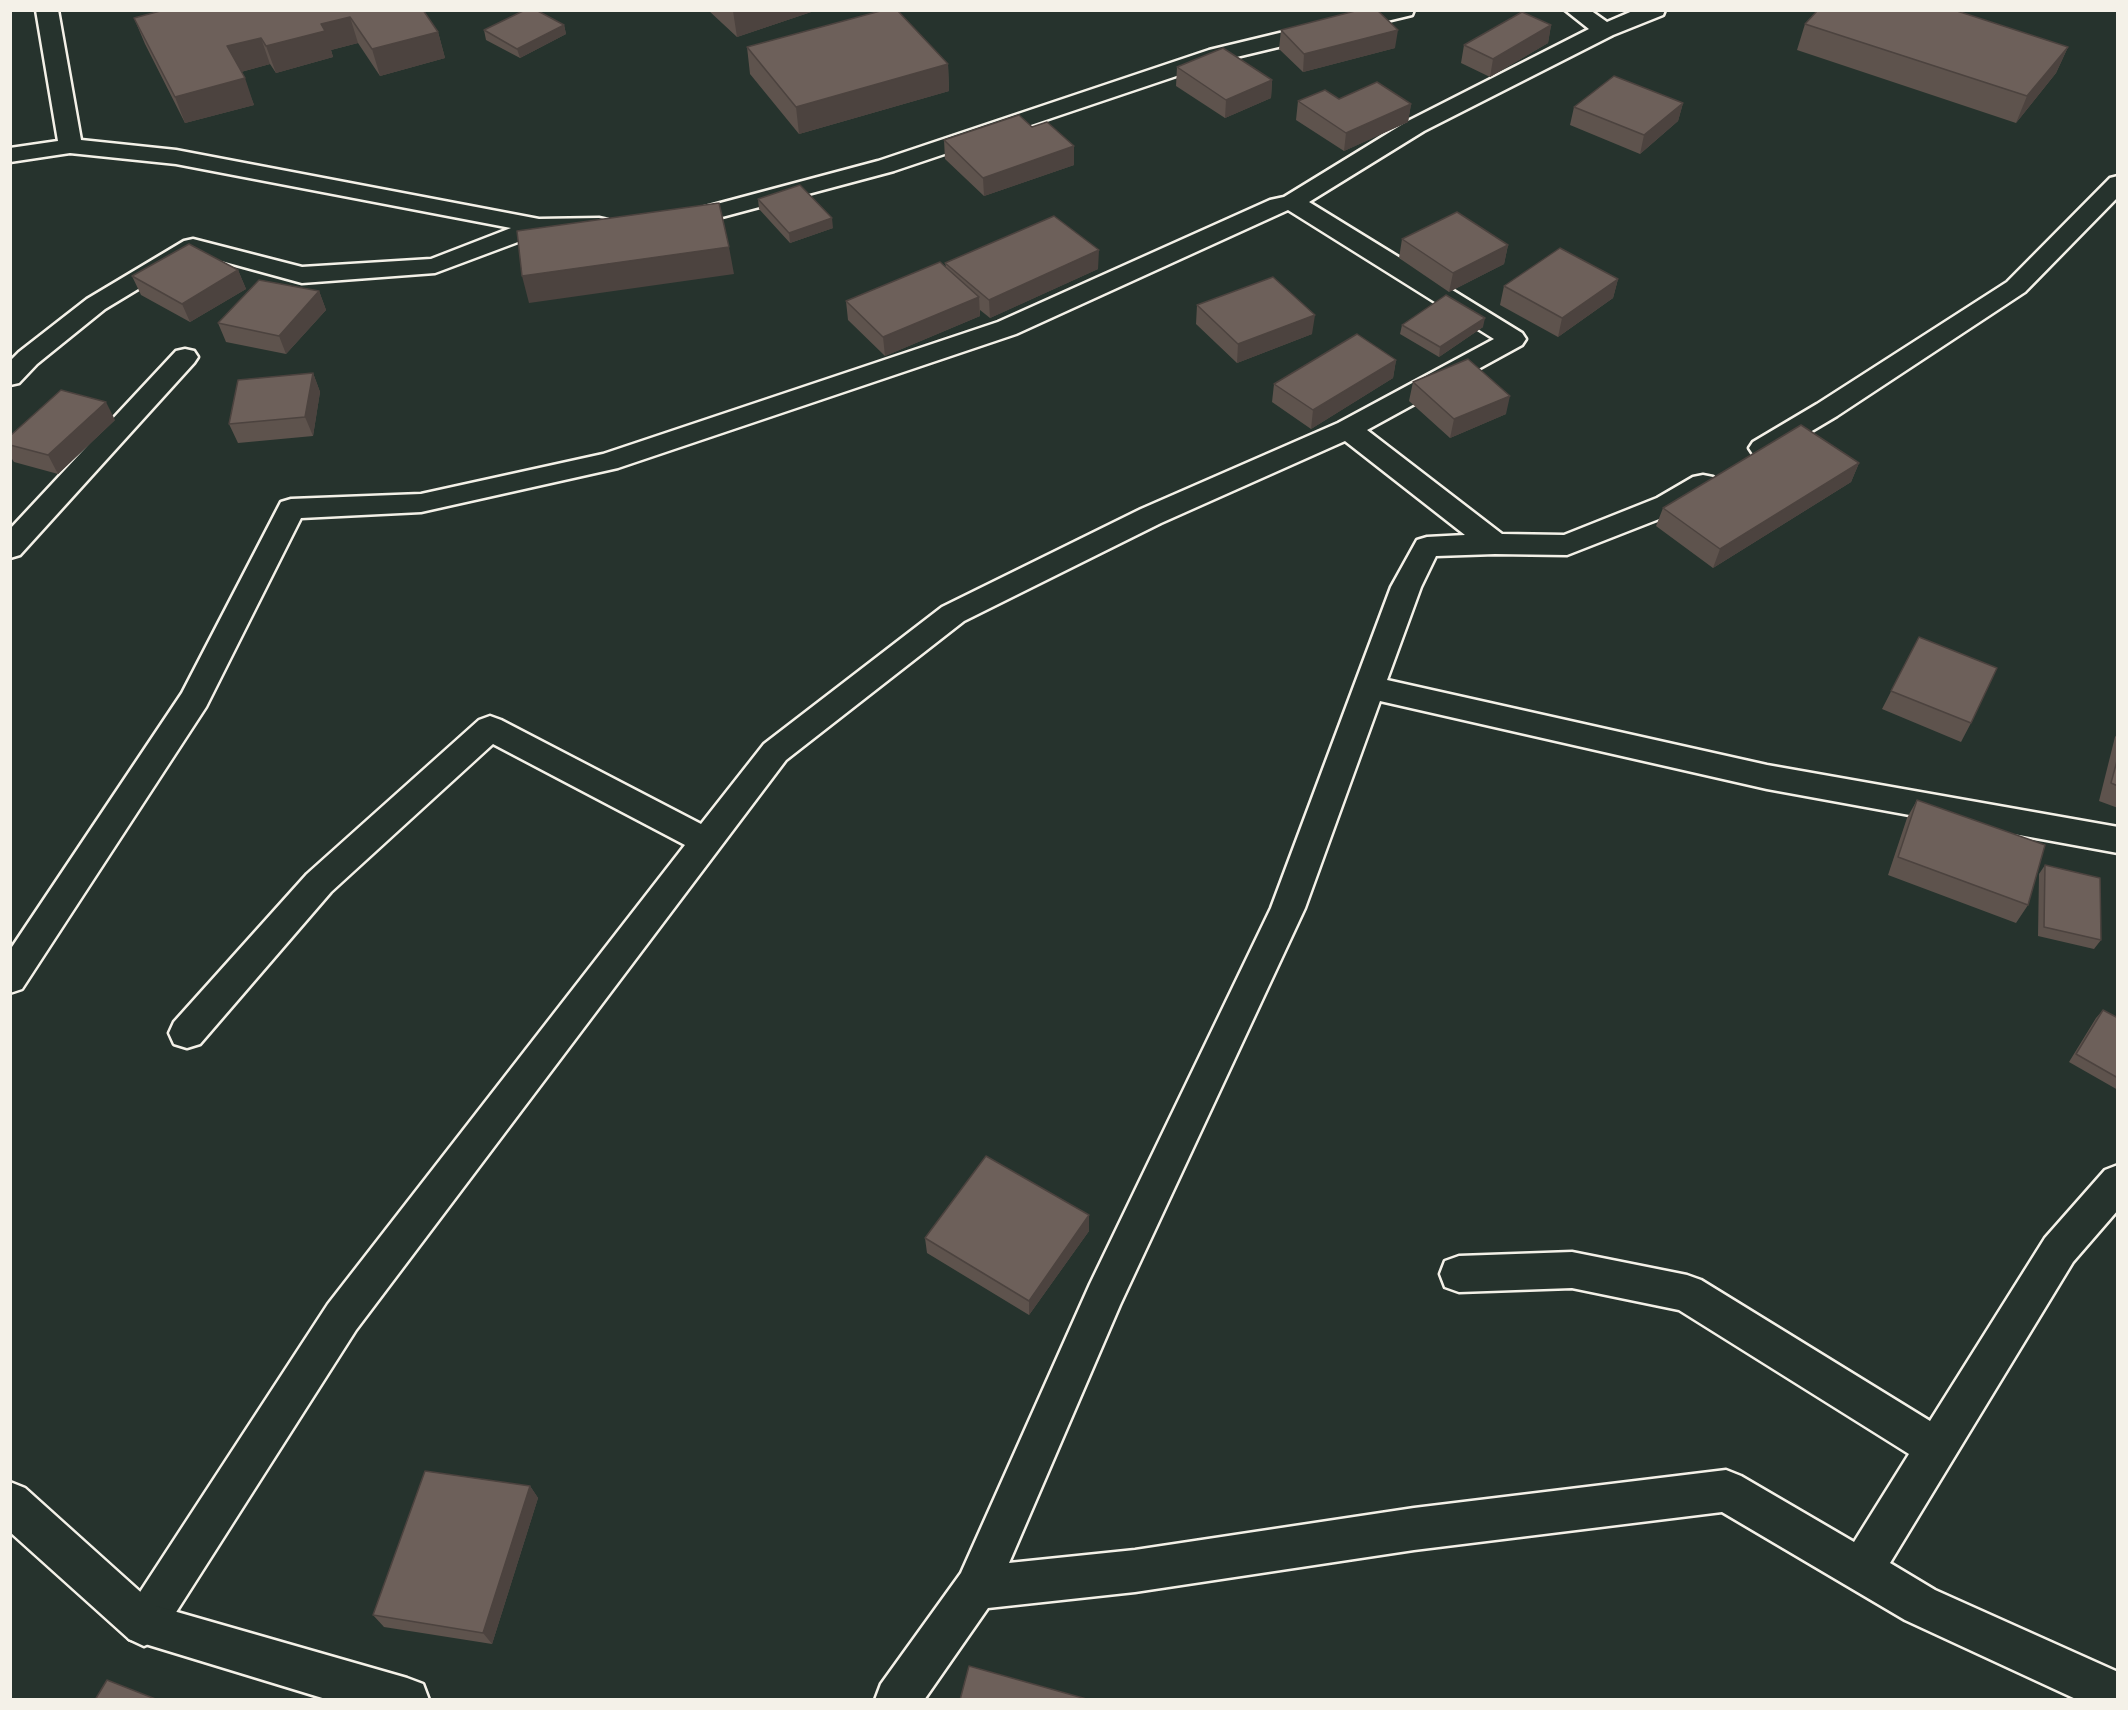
<!DOCTYPE html>
<html>
<head>
<meta charset="utf-8">
<style>
  body { margin:0 }
  #map { position:relative; width:2128px; height:1710px; overflow:hidden; background:#26332d; font-family:Caveat,sans-serif }
  canvas { display:block }
  .frame { position:absolute; inset:0; border:12px solid #f4f1e8; pointer-events:none }
</style>
</head>
<body>
<div id="map">
<canvas width="2128" height="1710"></canvas>
<div class="frame"></div>
</div>
<script>
const context = document.querySelector('canvas').getContext('2d');
context.lineJoin = 'round';
function shape(rows) {
  const path = new Path2D();
  for (const r of rows) {
    path.moveTo(r[0], r[1]);
    for (let i = 2; i < r.length; i += 2) path.lineTo(r[i], r[i + 1]);
  }
  return path;
}
function strokePath(path, color, width, dash) {
  context.strokeStyle = color;
  context.lineWidth = width;
  context.lineCap = dash ? 'butt' : 'round';
  context.setLineDash(dash || []);
  context.stroke(path);
}
function fillPath(path, color) {
  context.fillStyle = color;
  context.fill(path, 'evenodd');
}
const minor = shape([
  [36,10,58,10,81,140,176,150,539,219,599,218,608,220,611,225,608,230,599,232,542,233,435,273,302,283,196,254,105,309,37,364,19,383,10,385,10,361,19,352,87,299,184,241,193,239,302,267,431,259,511,228,176,164,70,153,10,162,10,148,58,141,36,10],
  [1375,10,1414,10,1412,15,1224,60,894,171,677,229,668,227,665,222,668,217,878,161,1209,50,1375,10],
  [1565,10,1590,10,1607,22,1635,10,1665,10,1663,15,1613,35,1424,131,1309,202,1522,333,1526,339,1522,345,1367,430,1502,534,1564,535,1657,498,1693,477,1703,475,1713,477,1717,484,1713,491,1677,512,1567,555,1495,554,1436,556,1421,587,1387,680,1767,765,2118,827,2118,853,1767,789,1380,701,1305,908,1120,1305,1009,1563,1135,1550,1414,1508,1726,1470,1741,1476,1854,1542,1909,1454,1679,1310,1572,1288,1459,1292,1445,1287,1440,1274,1445,1261,1459,1256,1572,1252,1687,1275,1701,1280,1930,1421,2045,1238,2105,1170,2118,1165,2118,1210,2073,1262,1890,1563,1935,1590,2118,1672,2118,1700,2078,1700,1905,1620,1722,1512,1414,1550,1135,1592,988,1608,924,1700,875,1700,881,1684,961,1573,1090,1284,1271,908,1391,587,1417,540,1427,537,1465,535,1345,441,1161,523,964,621,786,760,356,1330,159,1639,144,1646,129,1639,122,1624,129,1609,328,1304,685,845,493,744,331,892,200,1044,187,1048,174,1044,169,1033,174,1022,307,874,479,720,490,716,501,720,701,824,764,744,942,607,1141,509,1338,423,1494,339,1288,210,1016,334,618,468,421,512,301,518,206,707,22,989,10,993,10,950,182,693,281,502,291,499,421,494,603,454,998,322,1270,200,1284,197,1408,121,1589,29,1565,10],
  [2118,176,2118,197,2025,292,1837,416,1773,454,1763,457,1753,454,1749,448,1753,442,1817,404,2007,282,2110,178,2118,176],
  [185,349,194,351,198,357,194,363,20,555,10,558,10,529,176,351,185,349]
]);
const tertiary = shape([
  [10,1482,25,1488,156,1606,407,1678,423,1684,429,1700,329,1700,129,1639,10,1532,10,1482]
]);
const wall = shape([
  [423,10,438,32,445,58,380,76,358,43,331,50,333,57,276,73,270,64,241,72,254,105,185,123,145,44,134,18],
  [708,10,817,10,737,37],
  [1805,24,2068,47,2056,73,2016,123,1797,50],
  [564,25,566,34,520,58,486,40,484,30],
  [1551,25,1548,43,1490,77,1461,63,1464,45],
  [1281,30,1395,48,1303,72,1279,49],
  [747,47,948,64,949,91,799,134,750,74],
  [1177,67,1272,80,1271,98,1225,118,1176,86],
  [1339,99,1411,104,1408,122,1344,151,1296,120,1298,101],
  [1683,103,1678,121,1640,154,1570,125,1574,107],
  [944,140,1074,146,1074,165,984,196,945,159],
  [758,199,833,228,790,243,759,209],
  [1402,239,1508,245,1504,264,1449,292,1399,258],
  [945,263,1098,269,990,318,980,310,980,316,885,356,848,320,846,301,946,267],
  [238,270,246,289,190,322,141,295,132,276],
  [1618,279,1613,298,1558,337,1500,305,1504,286],
  [319,291,326,310,286,354,226,342,218,323],
  [1197,305,1312,334,1237,363,1196,324],
  [1402,325,1483,327,1439,357,1400,334],
  [1396,360,1393,378,1311,429,1272,402,1274,384],
  [313,373,320,392,313,436,238,443,229,424],
  [1413,382,1506,414,1450,438,1409,401],
  [115,420,58,474,14,462,10,456,10,436],
  [1859,463,1851,482,1713,568,1656,526,1663,508],
  [1919,637,1971,723,1961,742,1882,709],
  [2118,733,2118,808,2099,801,2115,737],
  [1917,800,2028,905,2016,923,1888,875,1907,818],
  [2045,865,2101,940,2094,949,2038,936,2039,874],
  [2103,1010,2118,1018,2118,1090,2069,1062,2096,1018],
  [1089,1215,1089,1231,1029,1315,927,1253,925,1238],
  [530,1486,538,1498,492,1644,384,1627,373,1615]
]);
const shadedWall = shape([
  [735,10,817,10,737,37,733,11],
  [350,17,358,43,331,50,333,57,276,73,266,46,321,24],
  [564,25,566,34,520,58,517,49],
  [1551,25,1548,43,1490,77,1493,59],
  [1398,30,1395,48,1303,72,1304,54],
  [438,32,445,58,380,76,372,49],
  [261,38,270,64,237,73,227,46],
  [2068,47,2056,73,2016,123,2027,96],
  [948,64,949,91,799,134,796,107],
  [245,78,254,105,185,123,175,97],
  [1272,80,1271,98,1225,118,1226,100],
  [1683,103,1678,121,1640,154,1644,135],
  [1411,104,1408,122,1344,151,1346,133],
  [1074,146,1074,165,984,196,983,178],
  [832,218,833,228,790,243,789,233],
  [1508,245,1504,264,1449,292,1453,273],
  [729,247,734,274,529,303,522,276],
  [1099,250,1098,269,990,318,989,300],
  [238,270,246,289,190,322,182,304],
  [1618,279,1613,298,1558,337,1562,318],
  [319,291,326,310,286,354,279,336],
  [979,297,980,316,885,356,883,337],
  [1315,315,1312,334,1237,363,1238,344],
  [1485,318,1483,327,1439,357,1440,347],
  [1396,360,1393,378,1311,429,1313,410],
  [313,373,320,392,313,436,305,417],
  [1510,396,1506,414,1450,438,1454,419],
  [106,402,115,420,58,474,48,455],
  [1859,463,1851,482,1713,568,1720,549],
  [1089,1215,1089,1231,1029,1315,1029,1301],
  [530,1486,538,1498,492,1644,483,1633]
]);
const building = shape([
  [164,10,423,10,438,32,372,49,350,17,321,24,325,31,266,46,261,38,227,46,245,78,175,97,134,18,164,10],
  [525,10,536,10,564,25,517,49,484,30,525,10],
  [884,10,897,10,948,64,796,107,747,47,884,10],
  [1359,10,1377,10,1398,30,1304,54,1281,30,1359,10],
  [1818,10,1954,10,2068,47,2027,96,1805,24,1818,10],
  [1522,12,1551,25,1493,59,1464,45,1522,12],
  [1223,48,1272,80,1226,100,1177,67,1223,48],
  [1614,76,1683,103,1644,135,1574,107,1614,76],
  [1377,82,1411,104,1346,133,1298,101,1325,90,1339,99,1377,82],
  [1019,115,1032,127,1047,122,1074,146,983,178,944,140,1019,115],
  [800,185,832,218,789,233,758,199,800,185],
  [719,203,729,247,522,276,517,231,719,203],
  [1457,212,1508,245,1453,273,1402,239,1457,212],
  [1054,216,1099,250,989,300,945,263,1054,216],
  [189,244,238,270,182,304,132,276,189,244],
  [1560,248,1618,279,1562,318,1504,286,1560,248],
  [940,262,979,297,883,337,846,301,940,262],
  [1273,277,1315,315,1238,344,1197,305,1273,277],
  [259,280,319,291,279,336,218,323,259,280],
  [1446,295,1485,318,1440,347,1402,325,1446,295],
  [1357,334,1396,360,1313,410,1274,384,1357,334],
  [1468,359,1510,396,1454,419,1413,382,1468,359],
  [313,373,305,417,229,424,238,380,313,373],
  [61,390,106,402,48,455,10,445,10,436,61,390],
  [1801,425,1859,463,1720,549,1663,508,1801,425],
  [1919,637,1997,668,1971,723,1891,691,1919,637],
  [2118,757,2118,786,2111,783,2118,757],
  [1917,800,2045,845,2028,905,1898,857,1917,800],
  [2045,865,2100,878,2101,940,2044,927,2045,865],
  [2103,1010,2118,1018,2118,1078,2076,1054,2103,1010],
  [986,1156,1089,1215,1029,1301,925,1238,986,1156],
  [425,1471,530,1486,483,1633,373,1615,425,1471],
  [969,1666,1090,1700,960,1700,969,1666],
  [107,1680,158,1700,95,1700,107,1680]
]);
strokePath(minor, '#f4f1e8', 5);
strokePath(tertiary, '#f4f1e8', 5);
fillPath(minor, '#26332d');
fillPath(tertiary, '#26332d');
fillPath(wall, '#5e534d');
fillPath(shadedWall, '#4c433f');
fillPath(building, '#6d605a');
strokePath(building, '#4c433f', 1.5);
</script>
</body>
</html>
